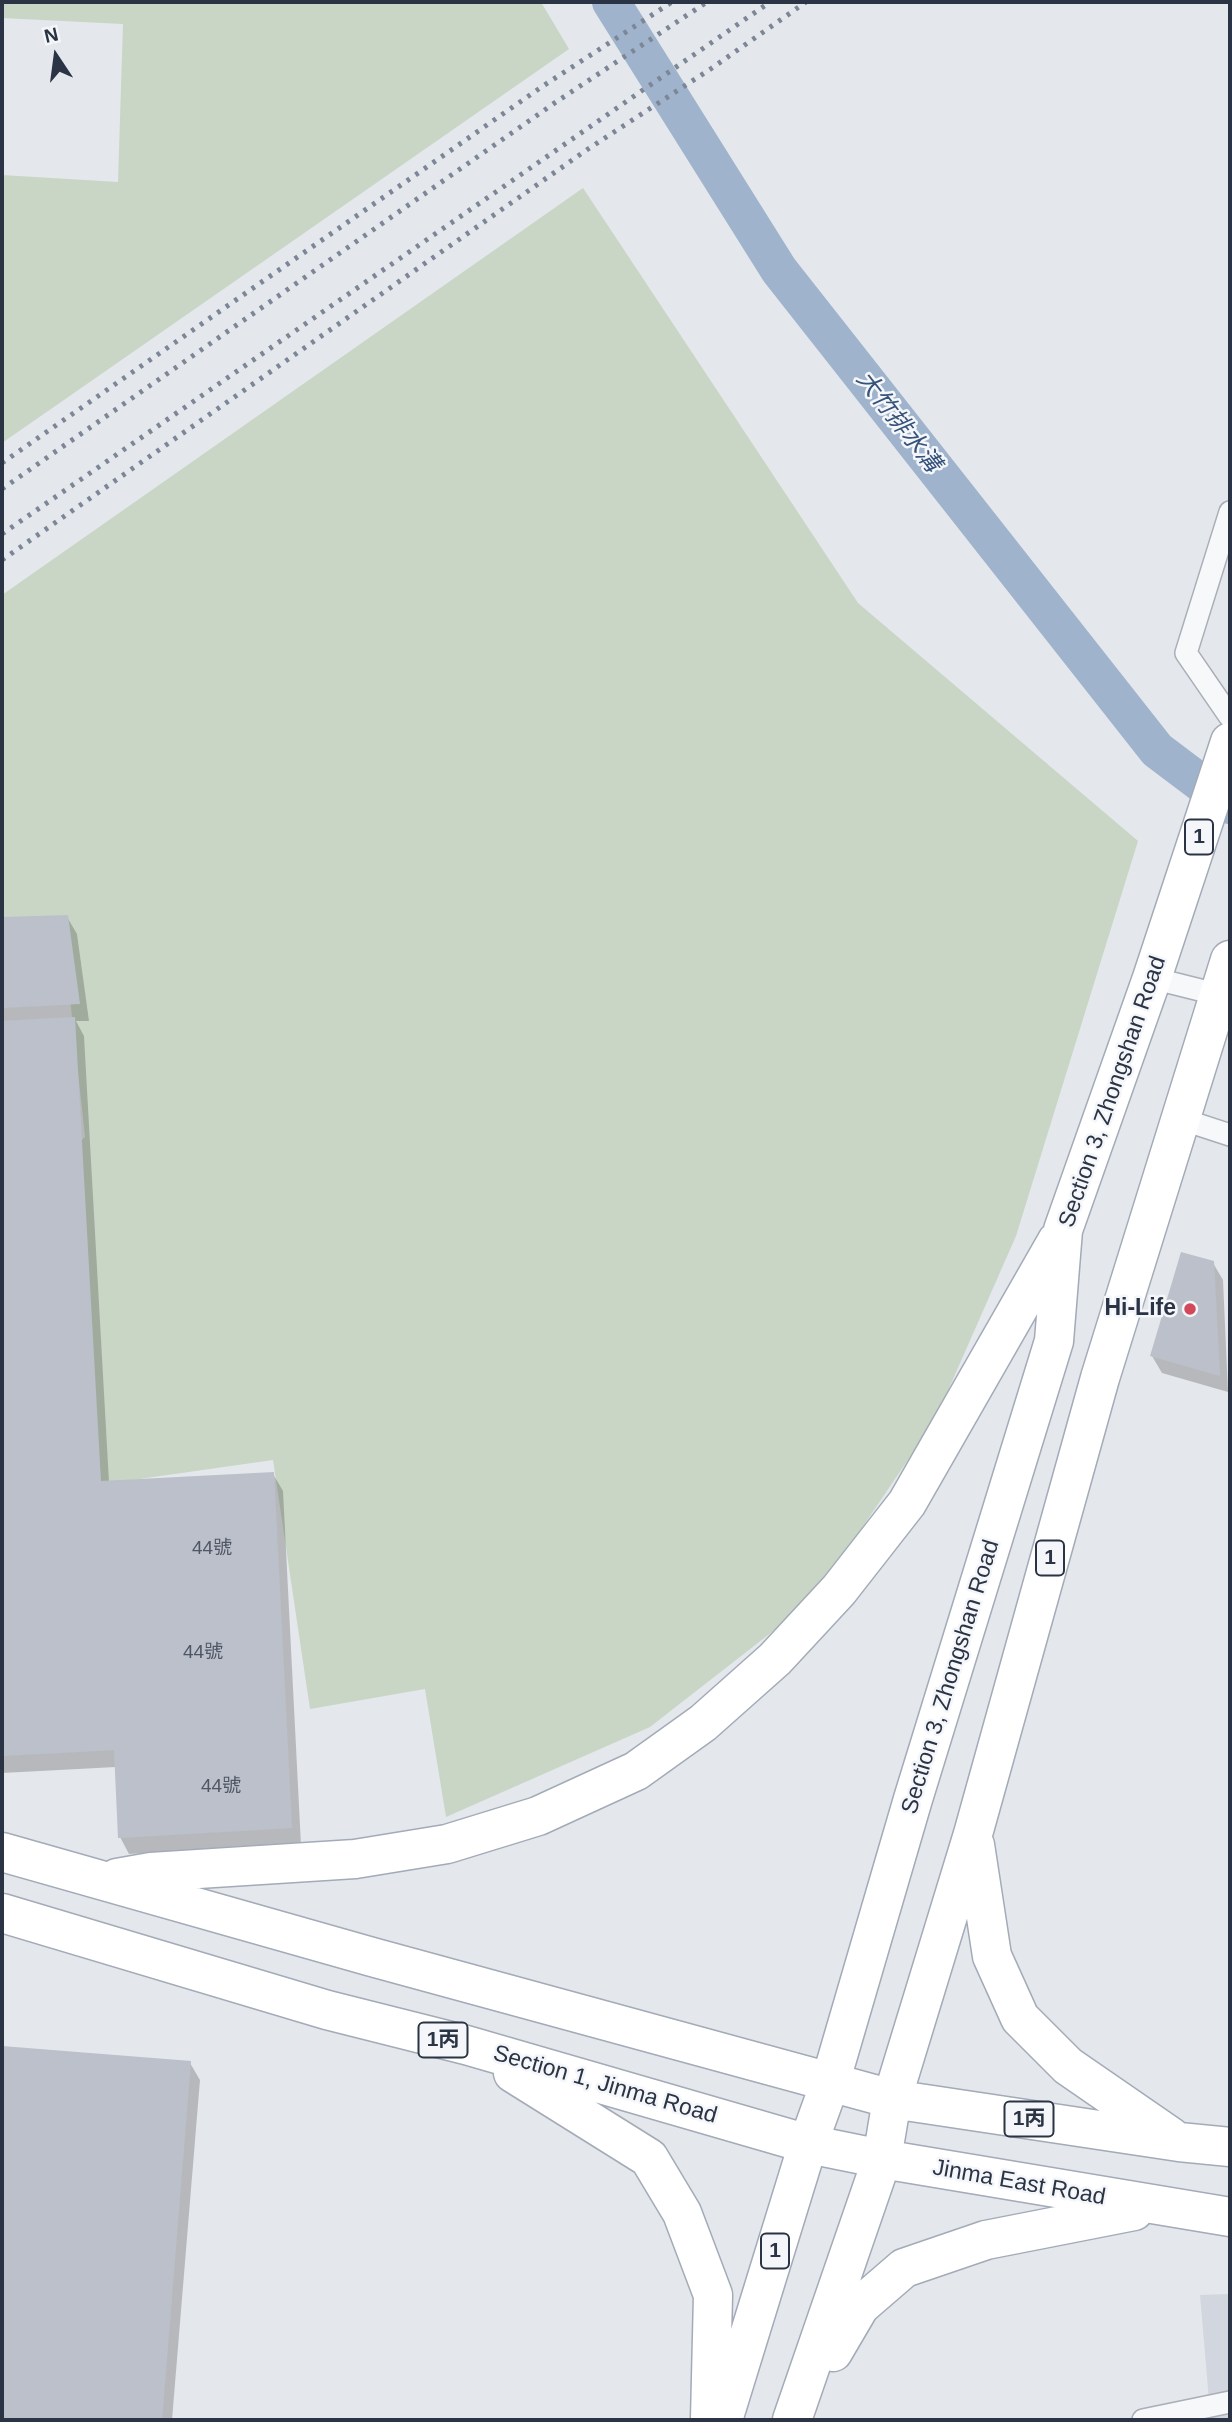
<!DOCTYPE html>
<html>
<head>
<meta charset="utf-8">
<style>
  body { margin:0 }
  #map { position:relative; width:1232px; height:2422px; overflow:hidden; background:#e4e7ec; font-family:Helvetica,sans-serif }
  canvas { display:block }
  .frame { position:absolute; inset:0; border:4px solid #2b3445; pointer-events:none }
  .north { position:absolute; left:21px; top:21px; width:70px; height:70px; -webkit-text-stroke:5px #f4f6f9; paint-order:stroke; rotate:347deg; font-size:19px; font-weight:700; line-height:28px; text-align:center; color:#2b3445 }
  .north::after { content:''; display:block; margin:auto; width:24px; height:32px; background:#2b3445; clip-path:polygon(50% 0,100% 100%,50% 72%,0 100%) }
</style>
</head>
<body>
<div id="map">
<canvas width="1232" height="2422"></canvas>
<div class="frame"></div>
<div class="north">N</div>
</div>
<script>
const context = document.querySelector('canvas').getContext('2d');
context.lineJoin = 'round';
function fillPath(path, color) {
  context.fillStyle = color;
  context.fill(path, 'evenodd');
}
function shape(rows) {
  const path = new Path2D();
  for (const r of rows) {
    path.moveTo(r[0], r[1]);
    for (let i = 2; i < r.length; i += 2) path.lineTo(r[i], r[i + 1]);
  }
  return path;
}
function strokePath(path, color, width, dash) {
  context.strokeStyle = color;
  context.lineWidth = width;
  context.lineCap = dash ? 'butt' : 'round';
  context.setLineDash(dash || []);
  context.stroke(path);
}
function write(font, color, halo, rows, align = 'center') {
  context.font = font + ' Helvetica,"Noto Sans TC",sans-serif';
  context.lineWidth = 5;
  context.setLineDash([]);
  context.textBaseline = 'middle';
  context.strokeStyle = halo;
  context.fillStyle = color;
  for (const [text, x, y, turn = 0] of rows) {
    context.save();
    context.translate(x, y);
    context.rotate((+turn || 0) * Math.PI / 180);
    context.textAlign = isNaN(turn) ? turn : align;
    if (halo) context.strokeText(text, 0, 0);
    context.fillText(text, 0, 0);
    context.restore();
  }
}
const built = shape([
  [1230,2294,1230,2420,1170,2420,1210,2412,1200,2295]
]);
const green = shape([
  [2,2,541,2,569,49,2,443,2,175,118,182,123,24,2,18],
  [583,188,858,603,1138,841,1016,1236,935,1420,813,1600,650,1727,446,1817,425,1689,310,1709,273,1460,76,1488,51,1167,85,1137,67,971,2,938,2,595]
]);
const shadow = shape([
  [67,917,77,934,89,1021,76,1021,84,1036,109,1482,273,1474,283,1491,301,1845,129,1854,120,1837,116,1767,2,1773,2,919],
  [1213,1263,1223,1280,1228,1392,1162,1373,1152,1356],
  [2,2048,190,2063,200,2080,172,2420,2,2420]
]);
const canal = shape([
  [611,2,779,270,1157,750,1230,805]
]);
const building = shape([
  [68,915,80,1004,2,1008,2,917],
  [75,1017,101,1481,274,1472,292,1828,118,1838,114,1750,2,1756,2,1021],
  [1181,1252,1214,1261,1220,1376,1150,1356],
  [2,2046,191,2061,162,2420,2,2420]
]);
const lane = shape([
  [1230,512,1186,653,1230,717],
  [1152,978,1228,997],
  [1181,1119,1230,1135],
  [1143,2420,1230,2402]
]);
const primary = shape([
  [975,1845,992,1956,1020,2018,1068,2066,1171,2137],
  [2,1852,372,1957,892,2099,1179,2142,1230,2147],
  [117,1878,151,1872,355,1859,447,1844,538,1816,636,1771,703,1723,775,1659,839,1590,907,1503,1057,1241],
  [2,1913,327,2010,466,2045,808,2144,882,2159,1230,2217],
  [513,2073,649,2158,682,2213,713,2295,710,2419],
  [833,2352,860,2306,904,2268,986,2240,1134,2211],
  [723,2420,808,2144,830,2083,913,1799,1054,1341,1063,1230,1152,978,1230,742],
  [792,2420,882,2159,892,2099,973,1834,1100,1378,1230,960]
]);
const rail = shape([
  [2,463,543,86,672,2],
  [2,489,556,102,707,2],
  [2,534,770,2],
  [2,560,588,149,712,68,806,2]
]);
const markers = [
  [1190,1309,7,"#d1495b"]
];
const numberNames = [
  ["44號",212,1549],
  ["44號",203,1653],
  ["44號",221,1787]
];
const shields = [
  [1199,837,28],
  [1050,1558,28],
  [443,2040,49],
  [1029,2119,49],
  [775,2251,28]
];
const shieldNames = [
  ["1",1199,837],
  ["1",1050,1558],
  ["1丙",443,2040],
  ["1丙",1029,2119],
  ["1",775,2251]
];
const streetNames = [
  ["Section 3, Zhongshan Road",1113,1092,-71],
  ["Section 3, Zhongshan Road",951,1677,-73],
  ["Section 1, Jinma Road",605,2085,16],
  ["Jinma East Road",1019,2183,10]
];
const poiNames = [
  ["Hi-Life",1176,1309]
];
const waterNames = [
  ["大竹排水溝",898,422,52]
];
fillPath(built, '#d2d6de');
fillPath(green, '#c9d6c5');
fillPath(shadow, '#0003');
strokePath(canal, '#9fb4cc', 38);
fillPath(building, '#bbc0ca');
strokePath(lane, '#a9aeb7', 24);
strokePath(primary, '#a3abb8', 41);
strokePath(lane, '#f7f8fa', 21);
strokePath(primary, '#fff', 38);
strokePath(rail, '#7d8696', 5, [3.5, 7]);
for (const [x, y, r, color] of markers) {
  const dot = new Path2D();
  dot.arc(x, y, r, 0, 2 * Math.PI);
  context.fillStyle = color;
  context.fill(dot);
  strokePath(dot, '#f4f6f9', 2.5);
}
write('19px', '#4f5766', null, numberNames);
for (const [x, y, w] of shields) {
  const box = new Path2D();
  box.roundRect(x - w / 2, y - 17.5, w, 35, 5);
  context.fillStyle = '#f4f6f9';
  context.fill(box);
  strokePath(box, '#2b3445', 2);
}
write('bold 21px', '#2b3445', null, shieldNames);
write('23px', '#2b3445', '#f4f6f9', streetNames);
write('bold 23px', '#2b3445', '#f4f6f9', poiNames, 'right');
write('italic 24px', '#34527a', '#f4f6f9', waterNames);
</script>
</body>
</html>
